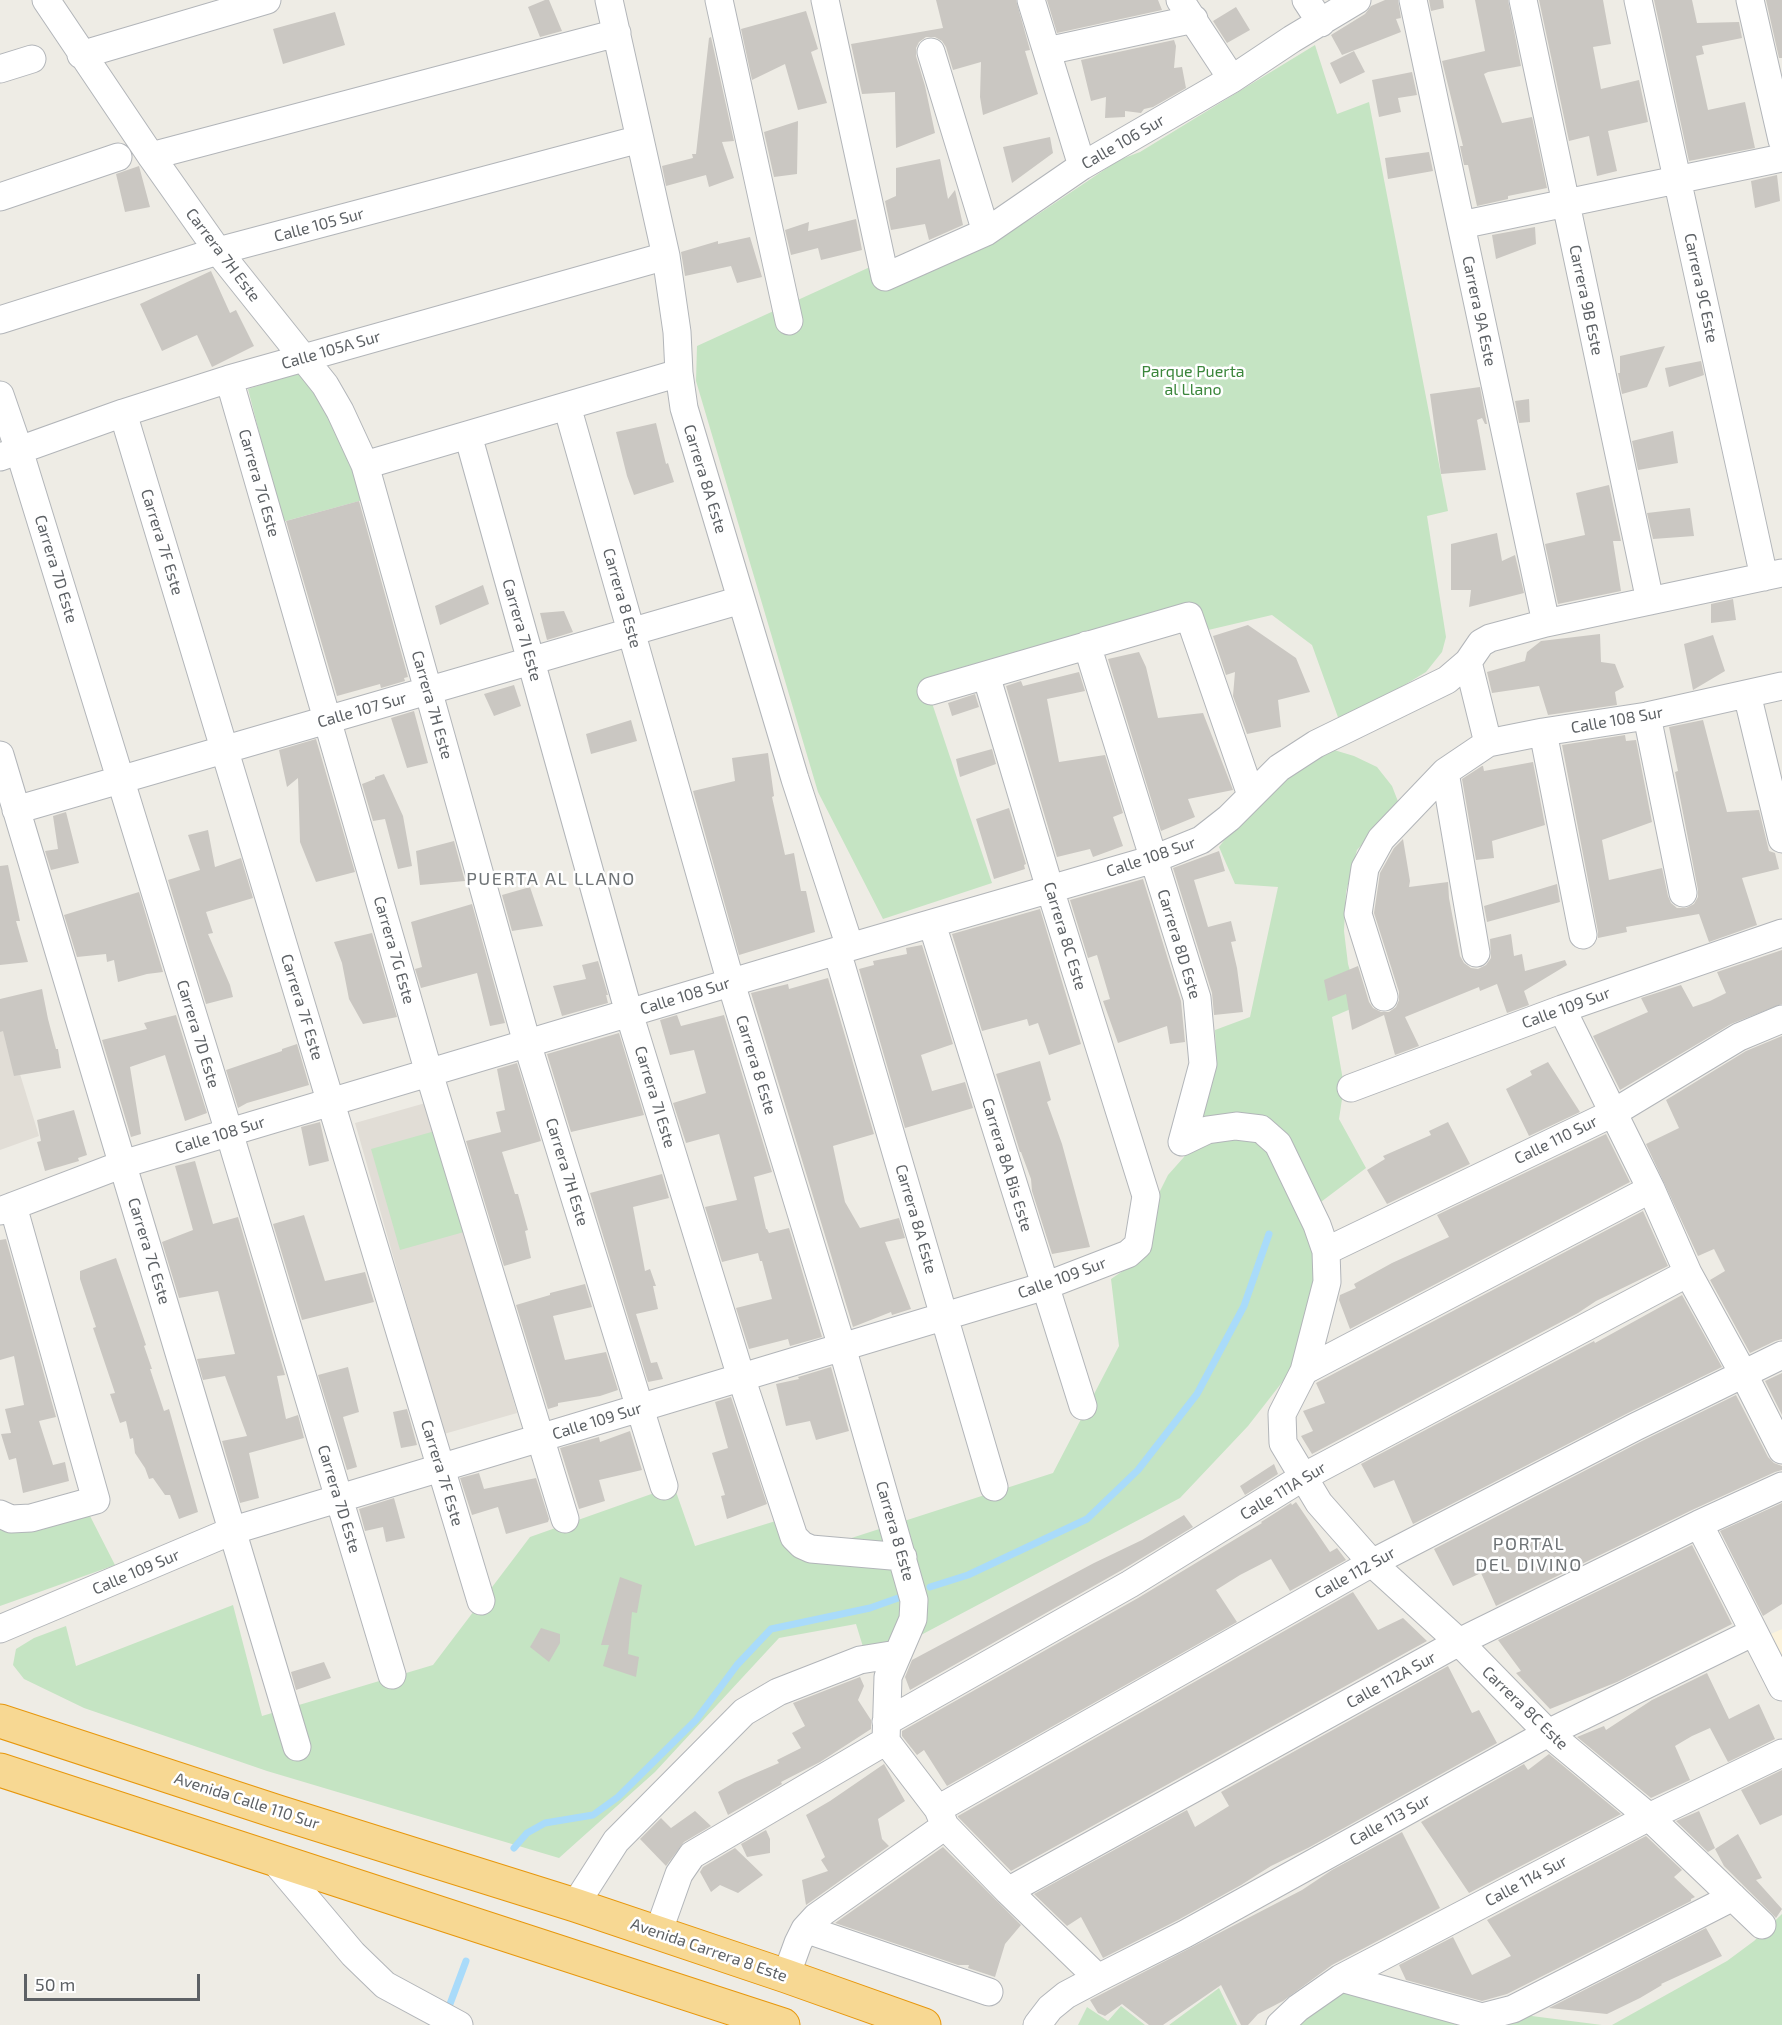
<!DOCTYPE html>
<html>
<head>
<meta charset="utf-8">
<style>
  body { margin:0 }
  #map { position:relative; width:1782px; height:2025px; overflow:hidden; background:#eeece5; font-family:"Exo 2",sans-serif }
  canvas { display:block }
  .scale { position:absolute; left:24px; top:1974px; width:176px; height:27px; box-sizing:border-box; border:3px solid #5d6165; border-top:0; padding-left:8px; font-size:18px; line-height:21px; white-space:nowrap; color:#5d6165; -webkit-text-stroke:4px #fff; paint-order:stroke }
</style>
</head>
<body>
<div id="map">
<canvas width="1782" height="2025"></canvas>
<div class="scale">50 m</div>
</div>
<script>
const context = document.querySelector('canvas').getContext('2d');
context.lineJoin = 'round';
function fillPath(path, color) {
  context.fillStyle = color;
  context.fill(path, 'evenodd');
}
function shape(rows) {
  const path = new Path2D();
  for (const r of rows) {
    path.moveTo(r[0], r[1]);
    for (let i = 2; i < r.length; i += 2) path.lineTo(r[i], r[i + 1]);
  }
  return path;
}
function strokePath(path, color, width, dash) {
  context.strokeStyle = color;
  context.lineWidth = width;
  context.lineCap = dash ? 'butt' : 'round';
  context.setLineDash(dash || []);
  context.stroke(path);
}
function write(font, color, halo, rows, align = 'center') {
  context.font = font + ' "Exo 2",sans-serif';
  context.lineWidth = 5;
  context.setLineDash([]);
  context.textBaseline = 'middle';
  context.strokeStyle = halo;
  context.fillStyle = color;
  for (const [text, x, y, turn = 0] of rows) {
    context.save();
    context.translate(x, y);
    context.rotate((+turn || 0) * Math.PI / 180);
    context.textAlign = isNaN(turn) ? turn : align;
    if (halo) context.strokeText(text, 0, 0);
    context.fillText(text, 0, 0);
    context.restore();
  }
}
const commercial = shape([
  [1782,1629,1782,1676,1764,1637]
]);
const education = shape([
  [0,1009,39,1136,0,1150],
  [429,1102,517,1413,444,1434,355,1123]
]);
const green = shape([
  [1315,45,1337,114,1369,102,1448,511,1427,516,1446,637,1442,652,1426,672,1381,699,1339,720,1312,645,1272,615,1204,631,1197,607,925,682,992,883,883,919,818,792,696,381,697,346,870,267,878,289,982,246,1034,217,1119,160,1140,152],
  [305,371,352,463,363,500,282,522,248,389],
  [1334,750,1354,756,1377,767,1392,786,1399,804,1357,850,1346,892,1344,931,1348,964,1360,1005,1332,1017,1344,1086,1339,1119,1366,1168,1301,1217,1317,1253,1308,1335,1287,1376,1248,1426,1180,1498,868,1663,856,1624,779,1638,655,1772,559,1858,267,1771,84,1708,24,1679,13,1665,16,1649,34,1638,66,1626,76,1666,233,1605,262,1716,433,1665,530,1537,674,1486,695,1546,795,1515,808,1552,1053,1473,1119,1346,1111,1279,1142,1258,1156,1199,1168,1175,1184,1157,1200,1120,1209,1087,1216,1054,1215,1030,1250,1017,1278,887,1235,884,1219,847,1242,817,1299,768],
  [435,1131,464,1232,400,1250,371,1149],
  [89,1514,115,1565,0,1606,0,1530],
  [1782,1914,1782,2025,1612,2025,1727,1961,1754,1941],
  [1339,1987,1430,2003,1602,2025,1264,2025],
  [1219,1988,1237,2025,1169,2025],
  [1121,2006,1145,2025,1078,2025,1087,2007,1108,2021]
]);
const stream = shape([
  [930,1587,968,1575,1087,1519,1138,1470,1197,1394,1244,1306,1269,1234],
  [514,1848,527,1833,545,1823,593,1815,618,1797,696,1720,737,1665,771,1629,870,1608,901,1597],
  [447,2012,466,1961]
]);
const building = shape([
  [545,0,549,0,562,31,540,37,528,7],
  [936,0,1016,0,1030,50,1025,51,1038,94,983,115,980,97,981,62,953,70,946,47,942,41,935,37,926,37,919,42,916,48,916,56,925,86,935,133,896,148,895,92,862,94,851,44,943,28],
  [1047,0,1158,0,1162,10,1057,33],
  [1385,0,1398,0,1401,18,1396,19,1401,32,1342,55,1331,35,1365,14,1371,6],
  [1429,0,1443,0,1444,8,1431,11],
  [1475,0,1508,0,1521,66,1488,72,1484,74,1502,123,1532,117,1547,188,1508,196,1508,199,1477,206,1468,165,1464,165,1460,146,1463,146,1442,61,1485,51],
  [1539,0,1603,0,1611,44,1593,47,1601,89,1639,80,1648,122,1608,131,1617,171,1597,176,1589,136,1569,141],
  [1654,0,1692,0,1697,23,1739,22,1742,38,1702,46,1704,54,1696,56,1708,110,1745,102,1755,148,1689,161],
  [1766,0,1782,0,1782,58,1779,58],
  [1236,7,1250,30,1227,43,1213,21],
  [806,11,818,49,811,52,827,103,798,110,785,64,752,80,741,29],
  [335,12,345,45,283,64,273,29],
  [711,37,734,141,722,142,734,178,709,187,706,175,666,186,662,166,693,158,692,154,696,154,709,38],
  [1174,40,1176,46,1174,68,1182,67,1186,88,1153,107,1144,109,1141,113,1125,111,1125,117,1105,118,1106,97,1091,101,1081,60],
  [1354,51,1365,72,1340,84,1330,63],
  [1412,72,1417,95,1398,98,1401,112,1379,117,1372,80],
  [798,121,797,174,774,177,764,132],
  [1050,137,1053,153,1012,183,1003,147],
  [1429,152,1433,171,1388,179,1385,158],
  [940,159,948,199,955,190,963,225,929,240,925,224,891,230,885,201,896,196,896,168],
  [139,166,150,207,125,212,116,174],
  [1777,175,1780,201,1755,208,1751,181],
  [856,219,862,250,821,260,818,248,791,255,785,230,809,222,808,231],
  [1535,227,1536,244,1496,259,1492,235],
  [750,237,762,277,737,283,731,266,685,276,681,252,718,241,718,244],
  [211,271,230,313,236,310,254,346,212,367,197,335,162,351,140,304],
  [1665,346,1647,387,1622,394,1618,373,1620,373,1620,356],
  [1701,361,1704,375,1669,387,1665,368],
  [1480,387,1487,424,1485,424,1482,418,1477,420,1486,470,1441,474,1430,394],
  [1529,399,1530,422,1519,423,1515,401],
  [656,423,666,464,668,463,674,482,634,495,627,476,616,432],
  [1673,431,1678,463,1638,470,1632,441],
  [1609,485,1621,541,1613,541,1621,591,1558,604,1545,544,1585,535,1576,493],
  [359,501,408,677,404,678,405,681,381,688,380,684,337,696,286,521],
  [1690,508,1694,536,1653,539,1647,513],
  [1497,533,1502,561,1515,555,1524,593,1469,607,1471,590,1451,590,1451,544],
  [483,585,489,604,440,625,435,606],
  [1733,599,1736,620,1711,623,1711,604],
  [564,611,573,632,547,640,540,613],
  [1248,625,1296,658,1310,692,1278,700,1281,727,1247,734,1233,696,1235,672,1226,675,1213,636],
  [1600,634,1601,662,1615,664,1624,687,1615,692,1617,705,1548,715,1539,686,1492,693,1487,672,1525,661,1527,652,1541,641],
  [1713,635,1725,671,1693,690,1684,644],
  [1139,652,1146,667,1158,718,1203,713,1233,790,1188,799,1195,817,1161,831,1108,659],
  [1079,672,1085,691,1047,699,1059,762,1105,755,1123,813,1113,817,1123,846,1093,857,1090,849,1057,857,1006,686,1021,681,1023,686],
  [514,685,521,706,494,716,484,694],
  [975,694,979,707,952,716,948,703],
  [414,711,428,763,407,768,391,718],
  [631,720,637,741,591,754,586,734],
  [1703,720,1727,812,1759,810,1769,851,1775,853,1779,869,1742,878,1757,925,1709,942,1699,914,1626,927,1627,932,1598,938,1598,932,1562,745,1625,735,1626,741,1636,740,1652,822,1602,840,1609,880,1662,868,1668,896,1671,903,1677,908,1686,908,1694,904,1698,897,1698,890,1675,772,1678,771,1669,727],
  [316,739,355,872,316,882,300,842,298,778,287,787,279,750],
  [992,749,996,764,960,777,956,759],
  [768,753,774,796,772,797,785,855,794,853,801,891,806,891,815,932,739,955,693,791,735,781,732,758],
  [1533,762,1545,825,1492,841,1494,858,1476,860,1462,779,1482,766,1483,766,1484,771],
  [384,774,403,816,412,866,398,869,385,819,373,821,362,784,375,779,375,777],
  [1009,808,1026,864,1024,865,1025,869,994,879,976,819],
  [66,812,79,863,51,870,45,851,58,849,53,816],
  [208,830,215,867,241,858,253,898,206,912,213,933,208,934,230,985,233,997,206,1004,168,880,200,870,188,835],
  [1403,839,1410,881,1409,887,1448,882,1449,898,1460,956,1464,963,1471,968,1478,969,1486,965,1491,958,1490,939,1511,934,1514,956,1522,954,1525,971,1565,960,1567,965,1524,991,1529,1005,1507,1013,1497,984,1480,991,1479,987,1405,1017,1419,1046,1395,1055,1384,1015,1352,1030,1346,994,1328,1001,1324,980,1358,966,1369,1002,1373,1008,1381,1012,1389,1012,1396,1007,1399,1000,1399,992,1374,913,1380,873,1394,848],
  [454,841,465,881,420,885,416,851],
  [1219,851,1225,871,1194,880,1208,927,1231,921,1236,941,1231,942,1237,968,1243,1012,1214,1015,1212,993,1173,868],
  [8,865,20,921,16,921,28,962,0,965,0,866],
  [1143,879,1181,1001,1185,1042,1170,1044,1167,1026,1118,1043,1103,1001,1110,999,1097,955,1088,958,1070,900],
  [1557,884,1560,902,1487,922,1484,906],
  [530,887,543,926,512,931,502,895],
  [139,892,163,972,147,974,118,982,114,960,107,962,106,954,77,957,64,915],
  [472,904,505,1023,490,1026,477,973,421,988,415,969,422,967,411,922],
  [1040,909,1081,1044,1049,1055,1038,1023,1029,1026,1027,1019,982,1031,952,934],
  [372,933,397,1017,363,1024,349,999,342,963,334,942],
  [922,945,953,1044,921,1055,932,1091,965,1082,973,1108,905,1128,859,969,874,965,873,961,907,954,906,948],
  [1782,950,1782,1004,1731,1024,1620,1090,1593,1036,1648,1012,1641,998,1681,985,1693,1007,1710,1001,1726,993,1717,972],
  [598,961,608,995,606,995,608,1003,562,1016,553,986,586,979,582,965],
  [828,978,874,1134,833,1146,845,1202,860,1228,899,1218,905,1238,885,1242,911,1309,892,1315,891,1312,853,1327,751,993,788,984,789,989],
  [42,989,48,1019,56,1049,58,1049,61,1068,14,1076,3,1031,0,1032,0,999],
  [176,1015,207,1113,185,1121,165,1055,130,1067,141,1134,131,1137,102,1040,147,1029,144,1023],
  [677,1015,681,1026,724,1015,772,1172,754,1177,766,1229,767,1229,769,1233,789,1228,822,1337,790,1346,788,1339,749,1349,736,1308,772,1299,762,1261,760,1261,758,1253,722,1262,705,1207,737,1200,719,1134,686,1143,673,1103,706,1093,694,1050,670,1055,660,1020],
  [619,1033,644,1115,571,1132,547,1054],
  [1782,1036,1782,1339,1775,1341,1750,1353,1710,1280,1725,1271,1714,1249,1698,1256,1646,1144,1679,1128,1666,1100,1746,1051],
  [297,1044,309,1085,247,1103,238,1108,226,1070,282,1051,282,1049],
  [1040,1061,1051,1100,1047,1102,1062,1144,1090,1247,1052,1254,1032,1191,1031,1179,1021,1152,1020,1152,996,1074],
  [1548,1062,1580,1112,1529,1136,1506,1089,1532,1075,1530,1071],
  [517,1063,541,1141,502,1152,515,1194,518,1194,528,1230,525,1231,531,1258,504,1266,466,1141,501,1132,496,1112,505,1110,497,1069],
  [74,1110,87,1155,78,1158,79,1161,45,1171,37,1142,41,1141,37,1120],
  [320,1122,329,1161,309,1166,301,1127],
  [1448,1122,1470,1164,1387,1204,1367,1170,1385,1159,1383,1156,1431,1135,1429,1131],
  [1606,1134,1630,1182,1350,1329,1339,1300,1340,1295,1356,1288,1354,1284,1392,1263,1449,1237,1437,1215],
  [195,1161,213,1224,238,1217,285,1375,277,1376,286,1419,298,1415,304,1438,249,1453,259,1498,240,1503,222,1441,247,1436,225,1376,203,1380,197,1359,235,1354,218,1291,179,1298,162,1242,193,1230,175,1166],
  [662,1174,669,1198,633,1207,645,1271,650,1269,656,1286,653,1286,658,1309,636,1314,651,1363,657,1362,663,1379,648,1382,590,1193],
  [1643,1211,1668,1266,1596,1301,1578,1313,1312,1454,1301,1436,1313,1431,1303,1411,1325,1403,1316,1383],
  [304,1215,325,1281,365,1272,374,1302,302,1320,273,1224],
  [6,1239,56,1417,39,1421,53,1465,65,1462,69,1481,23,1493,16,1458,9,1460,1,1434,11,1433,5,1409,24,1405,14,1356,0,1360,0,1240],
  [116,1258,146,1345,144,1346,152,1369,150,1369,164,1411,169,1409,198,1512,179,1519,170,1495,165,1495,153,1478,149,1479,145,1468,135,1453,133,1438,130,1439,126,1421,120,1423,110,1394,115,1393,93,1328,96,1327,80,1279,80,1271],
  [585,1284,592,1307,553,1316,565,1360,606,1352,618,1390,600,1396,558,1403,558,1406,548,1409,516,1305,550,1295,550,1293],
  [1682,1295,1722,1367,1628,1413,1413,1524,1394,1480,1374,1488,1361,1464,1594,1341,1595,1343],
  [348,1367,359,1412,343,1417,357,1467,347,1470,318,1375],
  [831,1367,849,1431,816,1440,810,1421,786,1426,776,1384,799,1379,798,1377],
  [1782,1373,1782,1415,1765,1381],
  [1736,1395,1768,1457,1774,1463,1782,1466,1782,1470,1775,1472,1692,1510,1496,1606,1481,1573,1453,1586,1434,1549,1642,1441],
  [731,1397,767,1504,727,1519,721,1496,725,1495,712,1453,728,1448,715,1402],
  [407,1409,417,1445,401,1448,393,1412],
  [630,1431,642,1470,599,1480,605,1501,579,1509,560,1448,599,1437,600,1442],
  [1274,1464,1278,1474,1245,1495,1240,1486],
  [479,1473,484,1489,536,1478,549,1519,548,1522,506,1534,498,1507,472,1515,460,1478],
  [394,1498,405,1538,386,1542,383,1527,365,1531,359,1509],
  [1296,1502,1330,1552,1337,1548,1346,1560,1290,1591,1271,1559,1240,1575,1216,1590,1237,1622,947,1786,924,1750,917,1755,902,1736,902,1731,1138,1598,1262,1523,1261,1522,1291,1503,1292,1505],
  [1782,1503,1782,1604,1763,1616,1720,1531],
  [1184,1515,1193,1527,1122,1570,910,1690,905,1677,912,1660,1094,1563,1142,1540],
  [1692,1545,1732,1624,1617,1682,1550,1709,1516,1673,1521,1671,1498,1640],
  [620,1577,642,1585,637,1613,632,1612,628,1654,639,1657,636,1677,603,1666,609,1645,601,1645],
  [1353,1592,1378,1630,1403,1618,1427,1641,1011,1871,958,1817,958,1816],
  [541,1628,560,1634,560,1643,549,1662,530,1647],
  [324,1662,331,1678,296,1690,291,1672],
  [1448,1666,1472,1713,1479,1710,1497,1743,1308,1848,1271,1866,1241,1885,1178,1920,1103,1958,1081,1917,1067,1926,1034,1894,1187,1810,1195,1827,1229,1806,1221,1792],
  [1707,1673,1729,1719,1759,1704,1775,1739,1728,1762,1710,1728,1692,1736,1675,1746,1690,1780,1651,1798,1577,1737,1604,1726,1606,1730,1652,1700],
  [860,1677,864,1686,858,1700,871,1720,871,1729,820,1762,781,1782,782,1784,728,1815,718,1792,735,1782,779,1763,777,1760,801,1748,792,1733,805,1726,793,1703],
  [1549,1754,1621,1814,1469,1893,1421,1822,1524,1764,1528,1770],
  [884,1764,905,1801,878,1819,882,1839,889,1846,806,1905,802,1880,828,1871,821,1860,825,1857,806,1815,830,1801],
  [1782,1770,1782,1815,1760,1825,1741,1790],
  [695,1811,711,1826,684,1842,666,1866,640,1839,661,1818,671,1828],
  [1699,1811,1715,1848,1708,1852,1676,1821],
  [766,1830,770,1839,770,1853,747,1857,741,1844],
  [1402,1832,1440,1908,1332,1965,1283,2001,1258,2014,1248,2025,1241,2025,1221,1985,1163,2025,1149,2025,1122,2004,1105,2016,1098,2013,1090,2000,1302,1890,1332,1870],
  [1738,1834,1762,1878,1756,1880,1782,1909,1776,1918,1724,1866,1715,1849],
  [1646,1836,1682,1870,1674,1877,1695,1897,1691,1899,1691,1901,1507,1994,1482,2001,1406,1980,1399,1965,1453,1937,1472,1975,1511,1956,1487,1920],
  [943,1847,1021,1925,1005,1944,995,1977,968,1968,969,1965,958,1965,835,1923],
  [735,1848,763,1875,738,1893,720,1885,711,1892,700,1872,703,1867],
  [1706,1928,1722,1956,1661,1984,1662,1985,1640,1998,1607,2014,1549,2008]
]);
const minor = shape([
  [46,0,151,156,218,251,325,385,340,411,365,465,527,1043,664,1486],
  [609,0,666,256,677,332,679,373,684,408,795,779,850,947],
  [719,0,789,321],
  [825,0,885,277,986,232,1082,166,1232,79,1292,39,1357,0],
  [1031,0,1082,166],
  [1180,0,1232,79],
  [1306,0,1321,23],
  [1413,0,1546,623],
  [1523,0,1650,601],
  [1638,0,1764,577],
  [1750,0,1782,140],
  [1047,51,1194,19],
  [931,52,986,232],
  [81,55,267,0],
  [0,69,32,59],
  [151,156,617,33],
  [0,197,118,157],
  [1461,225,1782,158],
  [0,320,218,251,640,139],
  [229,379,429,1073,565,1519],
  [0,395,19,450,229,1132,392,1675],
  [567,406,731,983,842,1347,914,1600,913,1619,888,1677,886,1741,938,1809,945,1826,1008,1891,1098,1978],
  [123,413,481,1601],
  [468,435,629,1013,741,1377,794,1537,802,1545,811,1549,903,1557],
  [0,457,123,413,229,379,666,256],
  [365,465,679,373],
  [1087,645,1197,998,1203,1064,1182,1142],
  [1468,662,1488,743],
  [931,691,1189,616,1251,795],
  [1747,694,1782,839],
  [1647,716,1683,893],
  [1543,732,1583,935],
  [0,755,297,1747],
  [1445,772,1476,953],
  [16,810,741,600],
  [932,924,1083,1406],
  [837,951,994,1487],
  [1384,997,1358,914,1365,868,1381,839,1445,772,1488,743,1543,732,1647,716,1782,686],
  [1562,1009,1651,1189,1688,1273,1744,1375,1782,1450],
  [1351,1088,1562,1009,1782,933],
  [1182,1142,1207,1130,1236,1126,1261,1129,1278,1144,1317,1225,1326,1251,1327,1282,1304,1371,1282,1414,1283,1443,1319,1503,1372,1563,1459,1642,1548,1733,1649,1817,1762,1925],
  [0,1211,123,1164,850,947,1154,859,1201,840,1229,818,1279,768,1316,744,1447,680,1468,662,1481,643,1490,638,1546,623,1782,573],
  [1326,1251,1613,1113,1739,1037,1782,1019],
  [1304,1371,1651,1189],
  [0,1514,11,1519,31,1518,96,1500,13,1206],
  [1699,1524,1782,1687],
  [0,1629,234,1530,1045,1286,1128,1254,1138,1245,1146,1196,1050,889,986,675],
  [886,1722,1130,1584,1305,1476,1688,1273],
  [938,1809,1372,1563,1635,1427,1782,1355],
  [272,1858,353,1954,385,1985,459,2025],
  [1008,1891,1459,1642,1699,1524,1782,1486],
  [575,1905,616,1841,744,1712,778,1692,860,1660,897,1654],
  [805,1929,989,1992],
  [658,1933,679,1874,692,1855,886,1741],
  [786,1976,798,1943,805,1929,816,1917,945,1826],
  [1341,1978,1482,2017,1513,2009,1733,1897],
  [1037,2025,1050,2008,1066,1995,1098,1978,1185,1934,1548,1733,1754,1632],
  [1280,2025,1298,2008,1341,1978,1649,1817,1782,1753]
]);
const highway = shape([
  [0,1721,278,1812,575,1905,786,1976,924,2025],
  [0,1770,783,2025]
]);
const streetNames = [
  ["Calle 106 Sur",1123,142,-30],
  ["Calle 105 Sur",319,225,-15],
  ["Carrera 7H Este",223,255,53],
  ["Carrera 9C Este",1701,288,78],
  ["Carrera 9B Este",1586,300,78],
  ["Carrera 9A Este",1479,311,78],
  ["Calle 105A Sur",331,350,-16],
  ["Carrera 8A Este",705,479,73],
  ["Carrera 7G Este",259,483,74],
  ["Carrera 7F Este",162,542,73],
  ["Carrera 7D Este",56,569,73],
  ["Carrera 8 Este",622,598,74],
  ["Carrera 7I Este",522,630,74],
  ["Carrera 7H Este",432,705,74],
  ["Calle 107 Sur",362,710,-16],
  ["Calle 108 Sur",1617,720,-10],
  ["Calle 108 Sur",1151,857,-19],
  ["Carrera 8C Este",1065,936,73],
  ["Carrera 8D Este",1179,944,73],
  ["Carrera 7G Este",394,950,74],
  ["Calle 108 Sur",685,996,-17],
  ["Carrera 7F Este",302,1007,73],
  ["Calle 109 Sur",1566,1008,-20],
  ["Carrera 7D Este",198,1034,73],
  ["Carrera 8 Este",756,1065,73],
  ["Carrera 7I Este",655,1097,73],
  ["Calle 108 Sur",220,1135,-17],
  ["Calle 110 Sur",1556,1140,-26],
  ["Carrera 8A Bis Este",1007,1165,73],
  ["Carrera 7H Este",567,1172,73],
  ["Carrera 8A Este",916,1219,74],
  ["Carrera 7C Este",149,1251,73],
  ["Calle 109 Sur",1062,1278,-20],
  ["Calle 109 Sur",597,1421,-17],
  ["Carrera 7F Este",442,1473,73],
  ["Calle 111A Sur",1283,1491,-31],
  ["Carrera 7D Este",339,1499,73],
  ["Carrera 8 Este",895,1531,74],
  ["Calle 109 Sur",136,1572,-23],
  ["Calle 112 Sur",1355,1573,-29],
  ["Calle 112A Sur",1391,1680,-29],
  ["Carrera 8C Este",1525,1708,44],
  ["Avenida Calle 110 Sur",247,1801,18],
  ["Calle 113 Sur",1390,1820,-29],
  ["Calle 114 Sur",1526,1881,-28],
  ["Avenida Carrera 8 Este",709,1950,19]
];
const parkNames = [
  ["Parque Puerta",1193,372],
  ["al Llano",1193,390]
];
const neighbourhoodNames = [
  ["PUERTA AL LLANO",551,879],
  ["PORTAL",1529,1544],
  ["DEL DIVINO",1529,1565]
];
fillPath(commercial, '#fcf3dc');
fillPath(education, '#e1ddd6');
fillPath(green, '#c5e4c3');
strokePath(stream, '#a9dbfa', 7);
fillPath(building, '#cac7c2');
strokePath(minor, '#b2b5b9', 29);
strokePath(highway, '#e7970c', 35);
strokePath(minor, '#fff', 27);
strokePath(highway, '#f7d893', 33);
write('16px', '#5d6165', '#fff', streetNames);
write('16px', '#3b863b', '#fff', parkNames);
context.letterSpacing = '1.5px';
write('18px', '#6e7376', '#fff', neighbourhoodNames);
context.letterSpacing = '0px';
</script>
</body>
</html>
